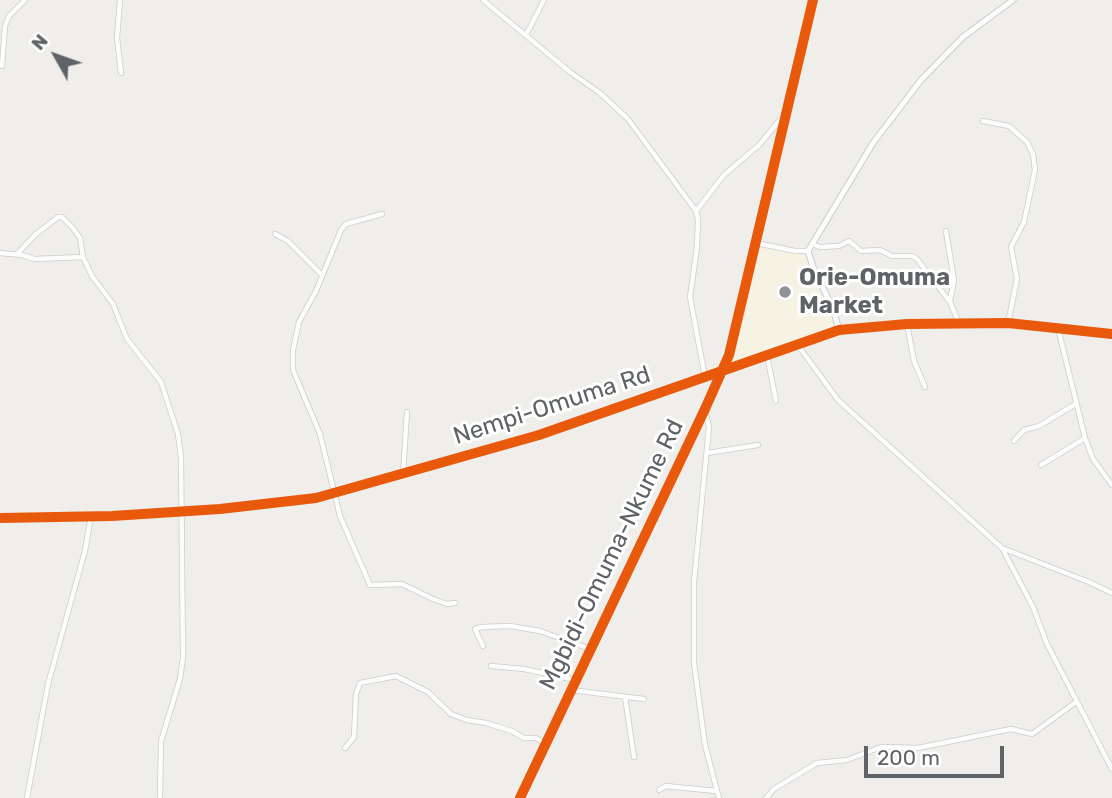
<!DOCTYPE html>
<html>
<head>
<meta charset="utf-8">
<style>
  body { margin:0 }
  #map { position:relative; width:1112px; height:798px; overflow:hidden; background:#efeeea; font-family:Rubik,sans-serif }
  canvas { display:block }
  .north { position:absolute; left:21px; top:21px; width:70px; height:70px; -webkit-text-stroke:5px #fff; paint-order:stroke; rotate:310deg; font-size:19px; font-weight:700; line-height:28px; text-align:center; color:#5f6368 }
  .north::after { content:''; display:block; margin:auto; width:24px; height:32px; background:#5f6368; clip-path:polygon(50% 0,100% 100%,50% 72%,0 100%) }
  .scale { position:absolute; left:864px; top:746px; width:140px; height:32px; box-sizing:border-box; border:4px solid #5f6368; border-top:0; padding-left:9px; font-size:21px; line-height:24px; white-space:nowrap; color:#5f6368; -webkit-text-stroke:5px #fff; paint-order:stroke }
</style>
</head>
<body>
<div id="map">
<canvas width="1112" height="798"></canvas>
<div class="north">N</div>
<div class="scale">200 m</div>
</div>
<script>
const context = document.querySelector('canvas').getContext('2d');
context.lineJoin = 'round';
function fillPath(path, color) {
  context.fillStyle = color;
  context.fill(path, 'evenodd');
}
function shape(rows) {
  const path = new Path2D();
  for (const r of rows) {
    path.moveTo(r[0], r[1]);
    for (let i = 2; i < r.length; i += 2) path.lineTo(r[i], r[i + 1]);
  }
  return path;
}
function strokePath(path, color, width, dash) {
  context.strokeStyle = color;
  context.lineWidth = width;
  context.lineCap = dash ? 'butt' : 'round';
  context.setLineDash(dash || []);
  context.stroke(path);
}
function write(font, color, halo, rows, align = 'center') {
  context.font = font + ' Rubik,sans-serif';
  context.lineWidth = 6;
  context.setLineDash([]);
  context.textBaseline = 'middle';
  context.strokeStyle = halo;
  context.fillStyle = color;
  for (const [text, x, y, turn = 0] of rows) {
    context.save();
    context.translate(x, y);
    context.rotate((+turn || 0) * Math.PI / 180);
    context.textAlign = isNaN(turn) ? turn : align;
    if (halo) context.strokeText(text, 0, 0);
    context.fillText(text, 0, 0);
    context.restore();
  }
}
const commercial = shape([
  [761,246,806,256,833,315,836,329,728,364]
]);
const minor = shape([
  [120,0,117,38,121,73],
  [483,0,570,72,600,93,628,119,696,211,698,220,697,247,690,297,705,377],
  [526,35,544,0],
  [2,66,5,26,9,16,25,0],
  [983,121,1009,126,1027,142,1033,154,1035,170,1024,222,1011,247,1017,279,1008,323],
  [696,211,724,175,759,145,779,121,785,119],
  [382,214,346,224,341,230,316,291,299,322,293,350,293,370,320,434,340,516,370,585,402,584,433,599,447,604,455,603],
  [946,231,954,280,950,301],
  [275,234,288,241,322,275],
  [756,243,795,251,808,251],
  [812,244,820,247,839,246,849,241,861,251,880,250,892,256,912,256,917,259,950,302,959,323],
  [0,253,22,255,34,259,83,257],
  [17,254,36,234,58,217,62,217,73,228,80,238,83,257,92,276,113,304,127,339,161,382,178,434,181,458,183,657,180,679,161,741,160,798],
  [907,324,914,361,925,387],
  [1058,328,1085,438,1093,459,1112,485],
  [797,344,838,400,1002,548,1089,582,1112,593],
  [767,355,776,401],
  [705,410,709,427,694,582,694,663,705,745,719,798],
  [1014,441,1024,430,1039,426,1077,403],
  [707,453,758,445],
  [1041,465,1085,438],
  [403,474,407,412],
  [1002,548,1033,607,1047,644,1112,769],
  [483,646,475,629,482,627,510,626,540,631,590,649],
  [491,666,524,669,576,680],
  [571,690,644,699],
  [625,697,634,757],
  [345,748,354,737,356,694,360,683,396,676,428,692,451,714,467,720,486,723,512,731,524,738,536,738,545,744],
  [659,790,666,786,716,791],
  [27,798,48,684,85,551,91,516],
  [766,798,774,789,817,763,847,760,881,747,918,748,1011,729,1032,734,1076,702]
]);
const tertiary = shape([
  [839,330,833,309,813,267,808,251,873,143,921,80,963,37,1013,0],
  [0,518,112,516,220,509,316,498,539,435,839,330,907,324,1008,323,1112,334],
  [520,798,705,409,729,355,813,0]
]);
const cycleway = shape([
  [0,518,112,516,220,509,316,498,539,435,839,330,907,324,1008,323,1112,334],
  [520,798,705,409,729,355,813,0]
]);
const markers = [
  [785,292,7,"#919496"]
];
const poiNames = [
  ["Orie-Omuma",799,278],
  ["Market",799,306]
];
const streetNames = [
  ["Nempi-Omuma Rd",552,406,-18],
  ["Mgbidi-Omuma-Nkume Rd",612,555,-64]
];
fillPath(commercial, '#f7f3e4');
strokePath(minor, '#cbcccc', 6);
strokePath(tertiary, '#cbcccc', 7);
strokePath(minor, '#fdfcfc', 4.5);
strokePath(tertiary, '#fdfcfc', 5);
strokePath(cycleway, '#e8590c', 10);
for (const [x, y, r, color] of markers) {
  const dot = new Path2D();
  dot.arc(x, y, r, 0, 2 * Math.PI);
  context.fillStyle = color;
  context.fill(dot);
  strokePath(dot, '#fff', 2.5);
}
write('bold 24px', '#5f6368', '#fff', poiNames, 'left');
write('24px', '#5f6368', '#fff', streetNames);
</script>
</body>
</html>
